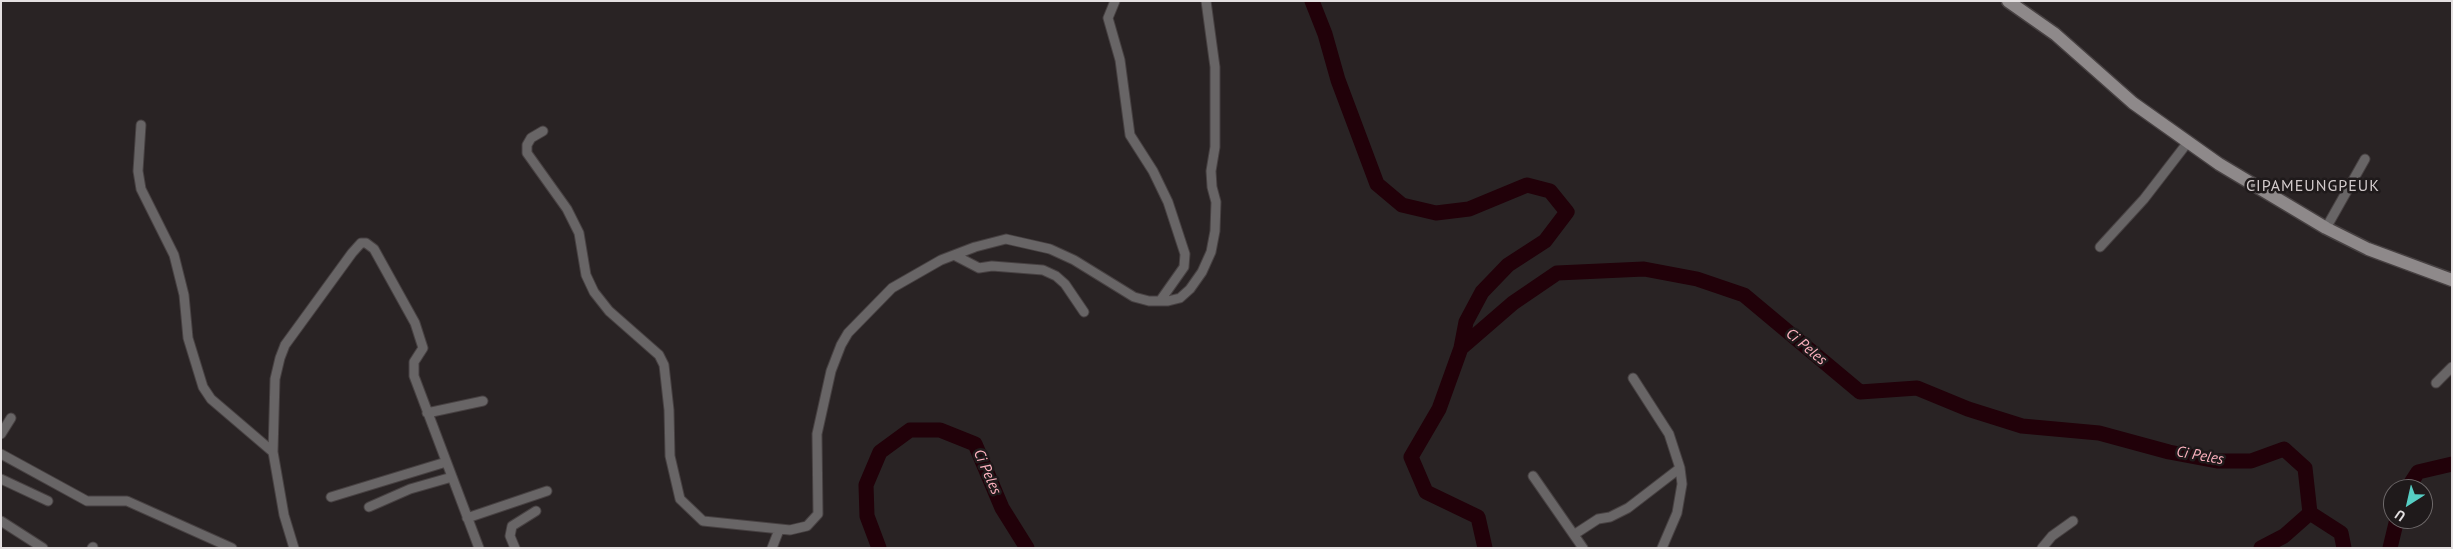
<!DOCTYPE html>
<html>
<head>
<meta charset="utf-8">
<style>
  body { margin:0 }
  #map { position:relative; width:2453px; height:549px; overflow:hidden; background:#292324; font-family:"PT Sans",sans-serif }
  canvas { display:block }
  .frame { position:absolute; inset:0; border:2px solid #e4e0e1; pointer-events:none }
  .north { position:absolute; left:2383px; top:479px; width:50px; height:50px; box-sizing:border-box; background:#1f1a1b; border:1px solid #6e696a; border-radius:50%; rotate:215deg; font-size:14px; font-weight:700; line-height:20px; text-align:center; color:#e4e0e1 }
  .north::after { content:''; display:block; margin:auto; width:18px; height:22px; background:#56cec4; clip-path:polygon(50% 0,100% 100%,50% 72%,0 100%) }
</style>
</head>
<body>
<div id="map">
<canvas width="2453" height="549"></canvas>
<div class="frame"></div>
<div class="north">U</div>
</div>
<script>
const context = document.querySelector('canvas').getContext('2d');
context.lineJoin = 'round';
function shape(rows) {
  const path = new Path2D();
  for (const r of rows) {
    path.moveTo(r[0], r[1]);
    for (let i = 2; i < r.length; i += 2) path.lineTo(r[i], r[i + 1]);
  }
  return path;
}
function strokePath(path, color, width, dash) {
  context.strokeStyle = color;
  context.lineWidth = width;
  context.lineCap = dash ? 'butt' : 'round';
  context.setLineDash(dash || []);
  context.stroke(path);
}
function write(font, color, halo, rows, align = 'center') {
  context.font = font + ' "PT Sans",sans-serif';
  context.lineWidth = 5;
  context.setLineDash([]);
  context.textBaseline = 'middle';
  context.strokeStyle = halo;
  context.fillStyle = color;
  for (const [text, x, y, turn = 0] of rows) {
    context.save();
    context.translate(x, y);
    context.rotate((+turn || 0) * Math.PI / 180);
    context.textAlign = isNaN(turn) ? turn : align;
    if (halo) context.strokeText(text, 0, 0);
    context.fillText(text, 0, 0);
    context.restore();
  }
}
const river = shape([
  [1312,1,1325,34,1338,80,1377,184,1402,205,1436,213,1469,209,1527,185,1550,191,1567,212,1545,241,1508,265,1482,292,1466,322,1461,348],
  [2407,489,2418,472,2452,464],
  [2310,513,2341,533,2344,548],
  [879,548,867,516,866,485,880,452,910,430,940,430,975,444,1002,508,1027,548],
  [1485,548,1478,517,1426,492,1411,457,1439,409,1461,348,1513,303,1557,273,1644,269,1697,279,1744,295,1860,392,1917,388,1968,409,2022,426,2099,433,2169,452,2217,461,2251,461,2284,449,2305,468,2310,513,2284,536,2261,548],
  [2390,548,2397,519]
]);
const street = shape([
  [1115,1,1108,18,1120,60,1130,135,1153,171,1168,202,1185,254,1184,267,1160,301],
  [141,125,138,171,141,189,174,255,184,295,188,338,203,387,211,399,273,452],
  [543,131,531,138,527,145,527,153,567,209,579,233,586,275,594,292,609,311,659,355,664,365,669,410,670,456,680,499,703,521,790,530,807,526,818,514,817,434,831,371,841,345,848,333,892,288,941,260,975,247,1006,239,1050,249,1074,260,1134,297,1149,301,1168,301,1180,298,1190,289,1202,272,1211,252,1215,231,1216,202,1212,187,1211,171,1215,147,1215,67,1206,1],
  [2326,228,2365,159],
  [2100,247,2144,199,2188,142],
  [954,255,979,268,992,266,1043,270,1056,276,1065,284,1084,312],
  [1633,378,1669,434,1680,468,1682,484,1677,513,1662,548],
  [2436,383,2452,367],
  [427,413,483,401],
  [1,434,11,418],
  [1,454,87,501,127,501,232,548],
  [1533,476,1583,548],
  [1,479,48,501],
  [331,497,446,462],
  [369,507,410,489,452,477],
  [467,518,547,491],
  [1,521,43,548],
  [1575,534,1598,519,1610,517,1628,508,1680,468],
  [92,548,93,547],
  [294,548,284,515,273,452,275,379,280,358,285,345,352,253,361,243,366,243,374,249,415,323,423,348,414,362,414,376,479,548],
  [515,548,510,536,512,526,536,511],
  [772,548,779,530],
  [2042,548,2052,536,2073,521]
]);
const secondary = shape([
  [2008,1,2055,34,2133,103,2219,164,2326,228,2368,249,2452,280]
]);
const waterNames = [
  ["Ci Peles",1806,347,40],
  ["Ci Peles",2200,456,10],
  ["Ci Peles",987,472,66]
];
const quarterNames = [
  ["CIPAMEUNGPEUK",2313,186]
];
strokePath(river, '#210109', 15);
strokePath(street, '#474142', 11);
strokePath(secondary, '#474142', 15);
strokePath(street, '#686566', 9);
strokePath(secondary, '#8e898a', 12);
write('italic 15px', '#feb2bf', '#1f1a1b', waterNames);
context.letterSpacing = '1px';
write('16px', '#d2cacb', '#1f1a1b', quarterNames);
context.letterSpacing = '0px';
</script>
</body>
</html>
